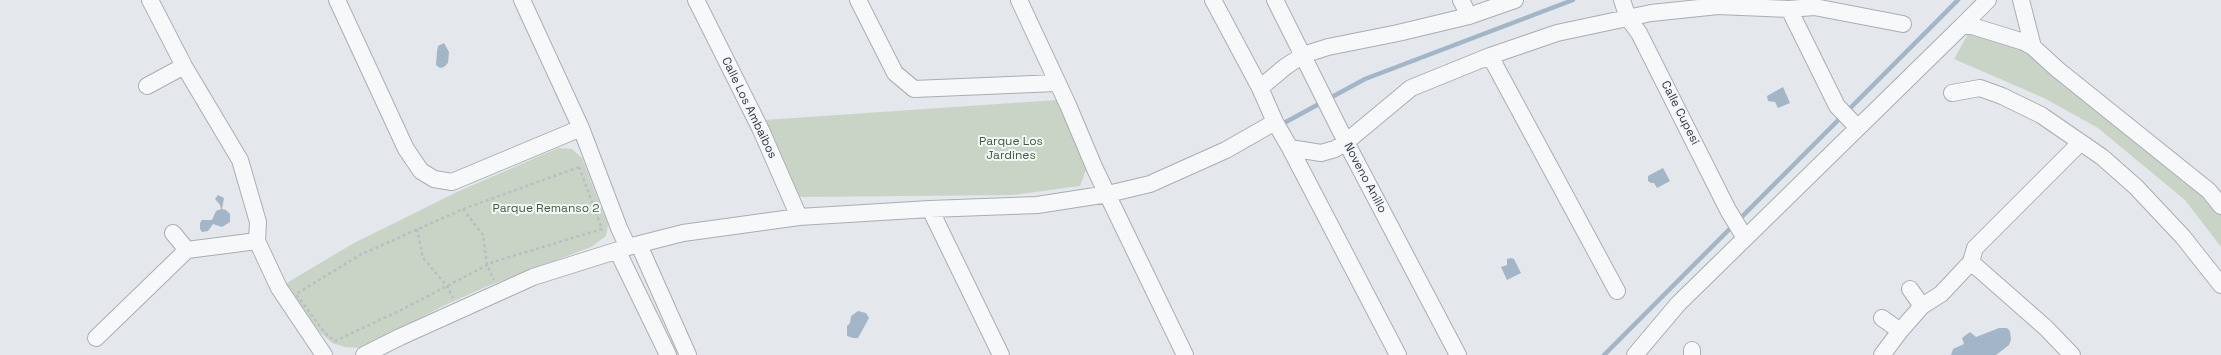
<!DOCTYPE html>
<html>
<head>
<meta charset="utf-8">
<style>
  body { margin:0 }
  canvas { display:block; background:#e4e7eb }
</style>
</head>
<body>
<canvas width="2221" height="355"></canvas>
<script>
const context = document.querySelector('canvas').getContext('2d');
context.lineJoin = 'round';
function fillPath(path, color) {
  context.fillStyle = color;
  context.fill(path, 'evenodd');
}
function shape(rows) {
  const path = new Path2D();
  for (const r of rows) {
    path.moveTo(r[0], r[1]);
    for (let i = 2; i < r.length; i += 2) path.lineTo(r[i], r[i + 1]);
  }
  return path;
}
function strokePath(path, color, width, dash) {
  context.strokeStyle = color;
  context.lineWidth = width;
  context.lineCap = dash ? 'butt' : 'round';
  context.setLineDash(dash || []);
  context.stroke(path);
}
function write(font, color, halo, rows, align = 'center') {
  context.font = font + ' "Space Grotesk",sans-serif';
  context.lineWidth = 4;
  context.setLineDash([]);
  context.textBaseline = 'middle';
  context.strokeStyle = halo;
  context.fillStyle = color;
  for (const [text, x, y, turn = 0] of rows) {
    context.save();
    context.translate(x, y);
    context.rotate((+turn || 0) * Math.PI / 180);
    context.textAlign = isNaN(turn) ? turn : align;
    if (halo) context.strokeText(text, 0, 0);
    context.fillText(text, 0, 0);
    context.restore();
  }
}
const green = shape([
  [1972,27,2024,43,2221,208,2221,247,2185,200,2098,128,2044,98,1954,59],
  [1057,100,1087,167,1080,186,1013,195,799,197,764,120],
  [558,148,572,149,582,158,608,225,606,236,591,247,488,286,445,305,362,348,345,347,332,343,320,332,285,284,354,243,457,192]
]);
const water = shape([
  [444,43,449,52,448,63,444,67,440,68,436,65,437,51,438,46],
  [1783,87,1790,103,1778,108,1775,102,1768,101,1767,96],
  [1663,168,1670,181,1657,188,1654,183,1651,183,1648,181,1648,176],
  [218,195,224,198,222,209,226,210,230,214,230,222,222,227,213,224,208,231,202,232,200,229,200,223,202,220,212,220,216,211,221,209,220,205,215,199],
  [1511,258,1514,259,1521,273,1507,280,1501,267,1507,265,1507,259],
  [858,311,866,313,869,318,858,338,853,338,847,336,847,326,850,323,851,316],
  [1999,328,2007,328,2010,331,2011,340,2009,345,1996,355,1951,355,1953,349,1964,344,1962,338,1970,332,1976,337]
]);
const stream = shape([
  [1284,123,1365,79,1573,0],
  [1604,355,1958,0]
]);
const path = shape([
  [579,167,602,229,493,262,399,311,335,341,325,333,296,294,360,255,463,209,579,167],
  [463,209,483,235,487,265,494,280],
  [417,229,423,258,447,286,453,298]
]);
const minor = shape([
  [150,0,184,66,240,160,258,222,257,241,279,288,324,355],
  [337,0,406,149,421,171,434,179,452,182,581,128],
  [522,0,581,128,619,228,628,247],
  [696,0,761,130,799,217],
  [858,0,895,73,914,89,1057,83],
  [1019,0,1068,105,1095,169,1185,355],
  [1213,0,1260,88],
  [1275,0,1346,142,1458,355],
  [1461,0,1469,16],
  [1515,0,1469,16,1398,33,1328,47,1303,55,1285,67,1260,88,1275,122,1290,148,1321,153,1335,149,1346,142,1411,88,1490,56,1557,33,1651,13,1718,6,1789,9,1814,7,1903,24],
  [1622,0,1628,18,1639,33,1728,210,1745,238],
  [2021,0,2033,47],
  [1789,9,1837,106,1858,128],
  [1962,26,1988,0],
  [1490,56,1617,291],
  [147,86,184,66],
  [1952,93,1980,88,2002,96,2041,115,2102,157,2136,187,2183,237,2221,285],
  [1290,148,1398,355],
  [930,209,1001,355],
  [173,233,187,250,257,241],
  [639,245,688,355],
  [618,252,668,355],
  [1910,289,1922,306,1941,294,1971,262],
  [1900,331,1922,306],
  [96,338,187,250],
  [1692,350,1692,355],
  [364,355,400,337,533,277,628,247,683,233,799,217,930,209,1037,205,1108,194,1150,184,1226,150,1275,122],
  [1635,355,1678,304,1962,26,1972,26,2024,42,2033,47,2057,69,2209,191,2221,206],
  [1882,355,1900,331,1882,318],
  [2072,355,2046,328,1971,262,1975,248,2080,143]
]);
const streetNames = [
  ["Calle Los Ambaibos",749,108,64],
  ["Calle Cupesi",1680,113,63],
  ["Noveno Anillo",1365,178,62]
];
const parkNames = [
  ["Parque Los",1011,142],
  ["Jardines",1011,156],
  ["Parque Remanso 2",546,209]
];
fillPath(green, '#cad4c6');
fillPath(water, '#a2b6c8');
strokePath(stream, '#a2b6c8', 4.5);
strokePath(minor, '#a9aeb5', 18);
strokePath(path, '#babec2', 2.5, [3, 3]);
strokePath(minor, '#f7f8f9', 16);
write('12px', '#2d3543', '#f4f6f8', streetNames);
write('12px', '#435d3b', '#f4f6f8', parkNames);
</script>
</body>
</html>
